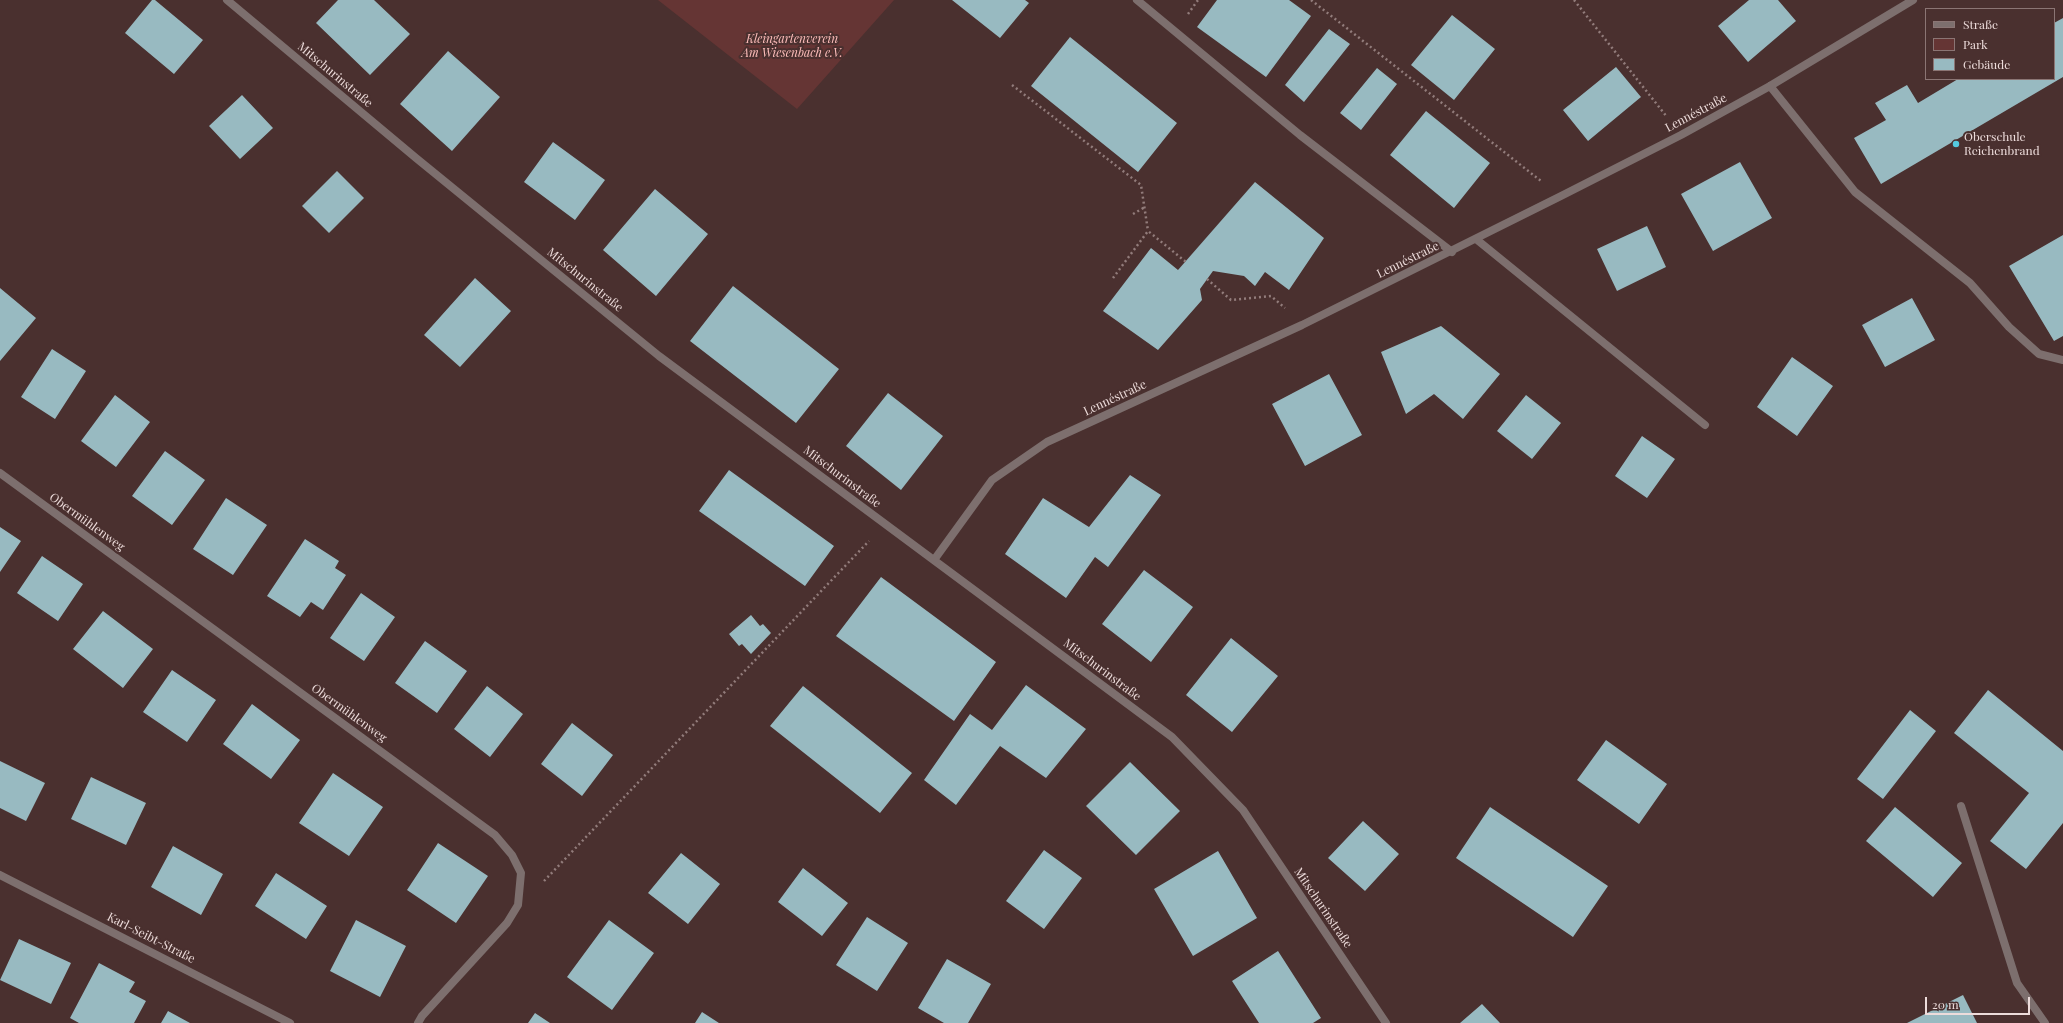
<!DOCTYPE html>
<html>
<head>
<meta charset="utf-8">
<style>
  body { margin:0 }
  #map { position:relative; width:2063px; height:1023px; overflow:hidden; background:#4a302f; font-family:"Playfair Display",serif }
  canvas { display:block }
  .legend { position:absolute; left:1925px; top:8px; width:130px; height:72px; box-sizing:border-box; background:#4a302f; border:1px solid #8b7574; margin:0; padding:5px 7px; list-style:none; font-size:12px; color:#eddcdb }
  .legend li { display:flex; align-items:center; gap:8px; height:20px }
  .legend b { width:20px; border:1px solid #8b7574 }
  .scale { position:absolute; left:1925px; top:997px; width:105px; height:18px; box-sizing:border-box; border:2px solid #eddcdb; border-top:0; padding-left:5px; font-size:12px; line-height:14px; white-space:nowrap; color:#eddcdb; -webkit-text-stroke:3px #4a302f; paint-order:stroke }
</style>
</head>
<body>
<div id="map">
<canvas width="2063" height="1023"></canvas>
<ul class="legend">
<li><b style="height:5px;background:#7d6f6e"></b>Straße</li>
<li><b style="height:11px;background:#653534"></b>Park</li>
<li><b style="height:11px;background:#98bac1"></b>Gebäude</li>
</ul>
<div class="scale">20 m</div>
</div>
<script>
const context = document.querySelector('canvas').getContext('2d');
context.lineJoin = 'round';
function fillPath(path, color) {
  context.fillStyle = color;
  context.fill(path, 'evenodd');
}
function shape(rows) {
  const path = new Path2D();
  for (const r of rows) {
    path.moveTo(r[0], r[1]);
    for (let i = 2; i < r.length; i += 2) path.lineTo(r[i], r[i + 1]);
  }
  return path;
}
function strokePath(path, color, width, dash) {
  context.strokeStyle = color;
  context.lineWidth = width;
  context.lineCap = dash ? 'butt' : 'round';
  context.setLineDash(dash || []);
  context.stroke(path);
}
function write(font, color, halo, rows, align = 'center') {
  context.font = font + ' "Playfair Display",serif';
  context.lineWidth = 4;
  context.setLineDash([]);
  context.textBaseline = 'middle';
  context.strokeStyle = halo;
  context.fillStyle = color;
  for (const [text, x, y, turn = 0] of rows) {
    context.save();
    context.translate(x, y);
    context.rotate((+turn || 0) * Math.PI / 180);
    context.textAlign = isNaN(turn) ? turn : align;
    if (halo) context.strokeText(text, 0, 0);
    context.fillText(text, 0, 0);
    context.restore();
  }
}
const green = shape([
  [658,0,894,0,797,109]
]);
const building = shape([
  [152,0,155,0,203,40,174,74,125,33],
  [338,0,374,0,410,34,370,75,316,23],
  [952,0,1025,0,1029,3,1000,38],
  [1217,0,1289,0,1311,16,1266,77,1197,27],
  [1749,0,1778,0,1796,21,1748,62,1718,26],
  [1452,15,1495,49,1454,100,1411,65],
  [2063,18,2063,77,1881,184,1854,138,1886,120,1875,103,1907,85,1918,103,1958,79,2054,79,2054,23],
  [1329,29,1350,44,1304,102,1285,85],
  [1070,37,1177,123,1138,172,1031,86],
  [448,51,500,97,452,151,400,104],
  [1616,67,1641,97,1588,141,1563,110],
  [1377,68,1397,84,1361,130,1340,113],
  [242,95,273,128,240,159,209,126],
  [1426,111,1490,163,1454,208,1390,155],
  [553,142,605,180,575,220,524,182],
  [1740,162,1772,218,1713,251,1681,194],
  [337,171,364,198,329,233,302,206],
  [1255,182,1324,238,1289,290,1265,272,1255,286,1244,276,1213,271,1200,289,1202,300,1158,350,1103,311,1151,248,1178,270],
  [655,189,708,234,656,296,603,250],
  [1647,226,1666,267,1617,291,1597,249],
  [2063,235,2063,336,2054,341,2009,266],
  [475,278,511,311,460,367,424,335],
  [733,286,839,369,796,423,690,341],
  [0,288,36,318,0,361],
  [1912,298,1935,340,1885,367,1862,325],
  [1441,326,1500,374,1463,419,1434,394,1406,414,1381,352],
  [52,349,86,371,55,419,21,397],
  [1792,357,1833,386,1797,436,1757,407],
  [1329,374,1362,435,1305,466,1272,404],
  [888,393,943,436,901,490,846,446],
  [115,395,150,422,116,467,81,441],
  [1526,395,1561,423,1532,459,1497,431],
  [1642,436,1675,459,1647,498,1615,476],
  [165,451,205,480,172,525,132,496],
  [729,470,834,546,805,586,699,511],
  [1130,475,1161,495,1108,567,1095,557,1066,598,1005,554,1043,498,1089,527],
  [226,498,267,525,233,575,193,549],
  [0,527,21,541,0,572],
  [305,539,339,561,335,568,346,575,323,610,311,602,300,617,267,596],
  [42,556,83,584,58,621,17,593],
  [1144,570,1193,607,1151,662,1102,624],
  [881,577,996,662,954,721,836,636],
  [361,593,395,617,364,661,330,638],
  [103,611,153,649,123,688,73,649],
  [751,615,760,626,763,624,771,633,751,654,742,644,739,646,729,634],
  [1231,638,1278,676,1232,732,1186,695],
  [425,641,467,671,437,713,395,683],
  [172,670,216,700,187,742,143,712],
  [1026,685,1086,729,1046,778,1000,746,956,805,924,780,970,714,992,730],
  [487,686,523,714,490,757,454,729],
  [803,686,912,773,880,813,770,726],
  [1988,690,2063,751,2063,823,2026,869,1990,841,2029,793,1954,733],
  [252,704,300,740,271,779,223,744],
  [1910,710,1936,731,1883,799,1857,779],
  [572,723,613,755,582,796,541,764],
  [1606,740,1667,784,1639,824,1577,780],
  [0,761,45,783,26,821,0,808],
  [1130,762,1180,811,1136,855,1086,806],
  [333,773,383,807,349,856,299,823],
  [91,777,146,803,126,845,71,819],
  [1490,807,1608,886,1573,937,1456,858],
  [1895,807,1962,863,1933,897,1866,841],
  [1363,821,1399,854,1365,891,1328,858],
  [438,843,488,876,456,923,407,890],
  [173,846,223,874,201,915,151,887],
  [1044,850,1082,878,1044,929,1006,901],
  [1218,851,1257,918,1193,956,1154,889],
  [681,853,720,884,688,924,648,893],
  [803,868,848,903,822,936,778,902],
  [276,873,327,906,306,939,255,906],
  [867,917,908,943,877,991,836,965],
  [356,920,406,946,380,997,330,971],
  [609,920,654,953,612,1010,567,977],
  [19,939,71,963,51,1004,0,980],
  [1278,951,1321,1018,1313,1023,1259,1023,1232,981],
  [947,959,991,984,968,1023,944,1023,918,1008],
  [99,963,135,982,129,992,146,1001,134,1023,79,1023,70,1018],
  [1963,995,1977,1023,1907,1023],
  [1482,1004,1500,1023,1460,1023],
  [168,1011,190,1023,161,1023],
  [702,1012,719,1023,695,1023],
  [535,1013,550,1023,528,1023]
]);
const path = shape([
  [1311,0,1541,181],
  [1574,0,1667,117],
  [1188,14,1198,0],
  [1012,85,1141,185,1148,231],
  [1133,214,1145,207],
  [1113,278,1148,231,1186,262],
  [1207,279,1231,300,1271,296,1285,308],
  [544,881,869,541]
]);
const lane = shape([
  [1137,0,1300,135,1452,252],
  [1770,86,1855,192,1970,283,2009,327,2039,354,2063,360],
  [1476,239,1705,425],
  [1961,806,2017,983,2045,1023]
]);
const street = shape([
  [227,0,416,158,659,356,1172,737,1243,810,1386,1023],
  [0,473,495,835,512,855,521,873,518,905,507,923,422,1016,418,1023],
  [934,560,992,480,1047,442,1302,325,1561,196,1681,135,1770,86,1913,0],
  [0,875,290,1023]
]);
const markers = [
  [1956,144,4,"#55cadf"]
];
const parkNames = [
  ["Kleingartenverein",792,39],
  ["Am Wiesenbach e.V.",792,53]
];
const streetNames = [
  ["Mitschurinstraße",335,75,40],
  ["Lennéstraße",1696,113,-28],
  ["Lennéstraße",1408,260,-26],
  ["Mitschurinstraße",585,280,39],
  ["Lennéstraße",1115,398,-25],
  ["Mitschurinstraße",842,477,37],
  ["Obermühlenweg",87,522,36],
  ["Mitschurinstraße",1102,670,37],
  ["Obermühlenweg",349,713,36],
  ["Mitschurinstraße",1323,908,56],
  ["Karl-Seibt-Straße",151,938,27]
];
const poiNames = [
  ["Oberschule",1964,137],
  ["Reichenbrand",1964,151]
];
fillPath(green, '#653534');
fillPath(building, '#98bac1');
strokePath(path, '#927c7b', 2.5, [2, 3]);
strokePath(lane, '#7d6f6e', 8);
strokePath(street, '#7d6f6e', 8);
for (const [x, y, r, color] of markers) {
  const dot = new Path2D();
  dot.arc(x, y, r, 0, 2 * Math.PI);
  context.fillStyle = color;
  context.fill(dot);
  strokePath(dot, '#4a302f', 1.5);
}
write('italic 12px', '#fdbdba', '#4a302f', parkNames);
write('12px', '#eddcdb', '#4a302f', streetNames);
write('12px', '#eddcdb', '#4a302f', poiNames, 'left');
</script>
</body>
</html>
